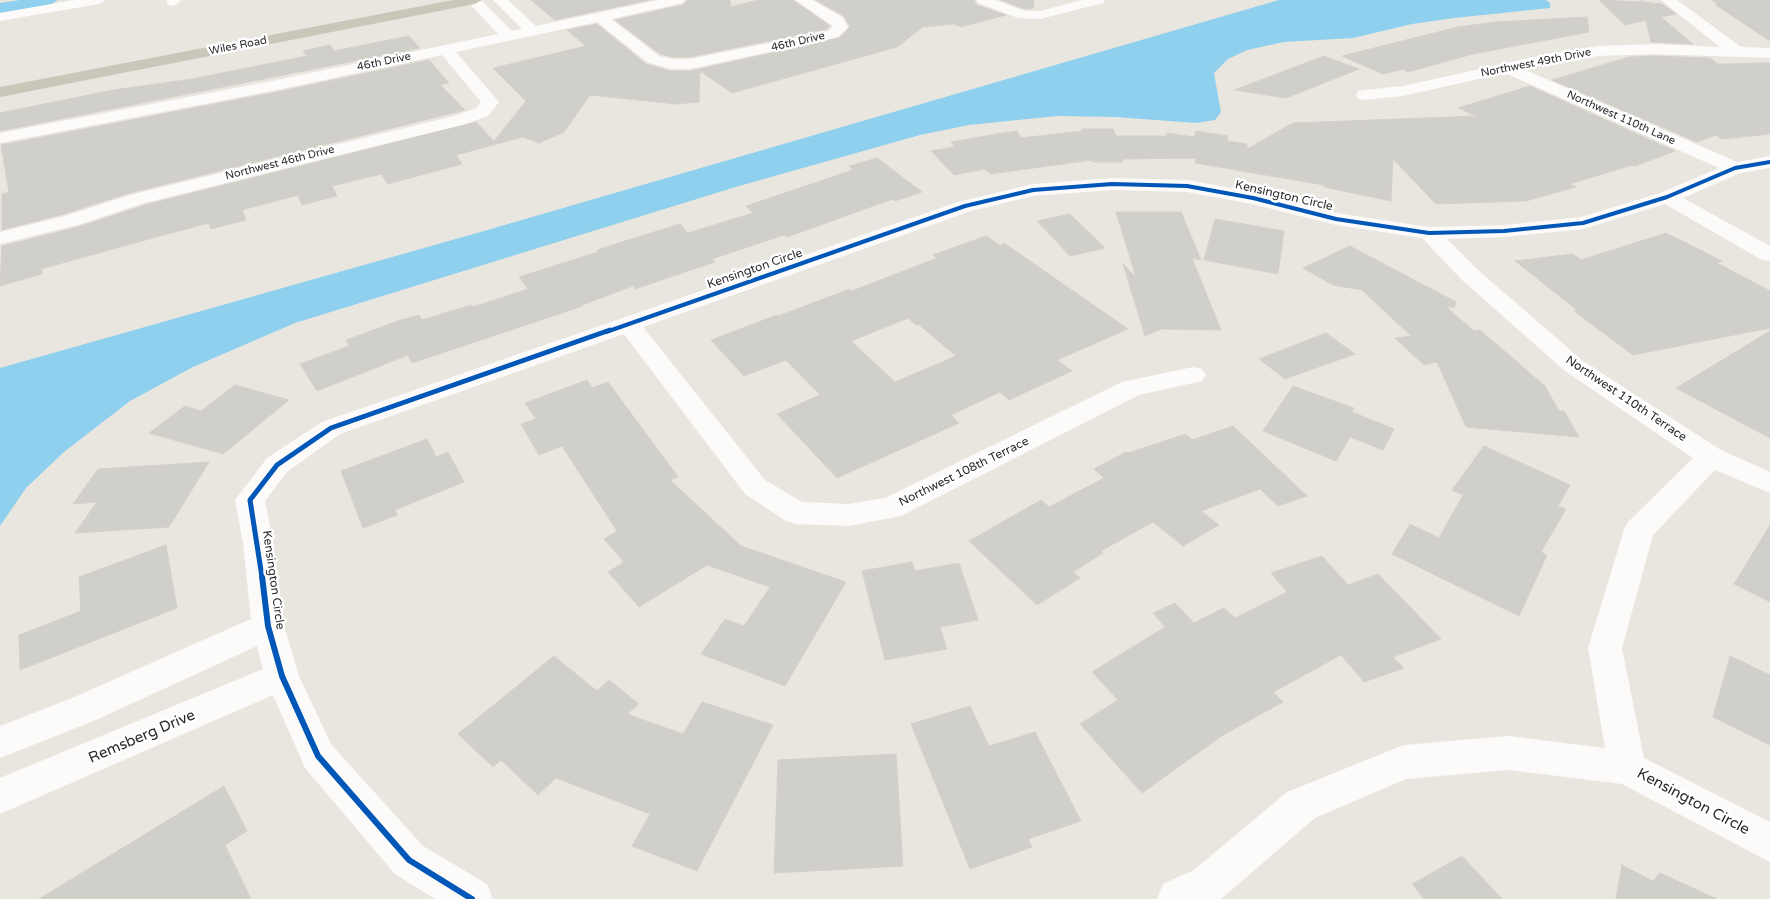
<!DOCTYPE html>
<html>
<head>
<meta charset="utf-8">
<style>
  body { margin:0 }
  canvas { display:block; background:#e9e6df }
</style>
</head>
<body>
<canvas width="1770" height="899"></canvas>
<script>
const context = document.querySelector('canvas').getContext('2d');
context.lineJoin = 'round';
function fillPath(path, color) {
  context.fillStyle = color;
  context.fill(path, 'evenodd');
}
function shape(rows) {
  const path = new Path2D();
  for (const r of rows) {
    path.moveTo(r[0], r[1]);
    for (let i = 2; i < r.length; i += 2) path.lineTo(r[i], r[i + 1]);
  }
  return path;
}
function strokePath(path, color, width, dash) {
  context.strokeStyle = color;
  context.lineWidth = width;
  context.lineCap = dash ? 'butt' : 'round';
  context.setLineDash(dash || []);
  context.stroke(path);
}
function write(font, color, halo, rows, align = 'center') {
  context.font = font + ' "Varela Round",sans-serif';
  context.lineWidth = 5;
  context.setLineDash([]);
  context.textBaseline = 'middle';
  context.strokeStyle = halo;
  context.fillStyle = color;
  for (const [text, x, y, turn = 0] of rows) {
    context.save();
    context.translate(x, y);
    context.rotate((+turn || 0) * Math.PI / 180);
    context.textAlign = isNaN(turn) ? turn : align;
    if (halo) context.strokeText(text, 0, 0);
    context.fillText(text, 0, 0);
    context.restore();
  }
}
const water = shape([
  [1279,0,1546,0,1550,3,1550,8,1454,18,1412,24,1353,38,1284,42,1247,50,1228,59,1214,73,1221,112,1215,120,1196,123,1115,117,1057,116,969,125,920,135,739,186,295,323,193,367,130,401,64,452,26,488,0,526,0,368,484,231]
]);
const canal = shape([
  [20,0,58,0,50,5,0,13,0,3,20,0]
]);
const building = shape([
  [531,0,649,0,555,20,531,0],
  [687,0,730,0,731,7,758,0,793,0,830,26,827,29,690,57,672,57,660,54,615,20,683,5,687,0],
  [816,0,974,0,977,5,1006,15,961,27,954,24,923,27,897,47,732,93,700,71,699,102,676,104,590,95,564,132,539,143,523,137,456,155,462,164,388,184,381,174,332,186,337,196,302,205,298,195,242,210,246,220,211,229,209,223,160,236,41,269,42,274,0,286,2,246,78,227,145,205,476,122,494,141,526,101,493,68,586,46,567,30,597,24,646,64,670,71,690,71,839,38,850,27,844,16,816,0],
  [1001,0,1033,0,1034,8,1025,9,1001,0],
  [1599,0,1641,2,1641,0,1644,2,1662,4,1676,14,1661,17,1693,44,1651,42,1646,20,1625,25,1599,0],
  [1712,0,1770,0,1770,41,1716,5,1719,5,1712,0],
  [1587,17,1589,32,1473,54,1408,72,1403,69,1383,74,1342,56,1458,27,1495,22,1587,17],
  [409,36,420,48,0,131,0,113,113,90,192,79,307,56,303,51,330,45,334,51,409,36],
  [1324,56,1359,69,1286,98,1234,90,1324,56],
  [1655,56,1710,58,1718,64,1770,63,1770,134,1722,139,1716,135,1697,142,1552,80,1629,57,1655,56],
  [429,60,449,83,440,85,465,110,130,193,64,214,2,230,2,194,9,192,1,145,272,93,429,60],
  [1530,86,1675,151,1635,166,1632,165,1570,184,1576,187,1526,201,1436,204,1393,159,1391,201,1324,187,1324,185,1195,163,1196,158,1122,159,1123,162,1093,162,1092,160,990,174,985,169,954,175,931,151,955,147,951,142,996,134,1017,131,1021,138,1082,131,1082,129,1113,129,1116,136,1166,136,1167,133,1194,137,1196,131,1228,136,1227,141,1247,144,1247,149,1293,123,1477,116,1458,108,1530,86],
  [877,158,922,192,895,201,893,199,787,237,784,235,712,259,715,262,635,289,633,286,582,305,583,306,412,363,408,355,317,391,300,364,349,346,346,340,398,321,419,315,422,320,471,305,473,307,528,289,519,277,598,252,597,250,628,240,680,224,688,233,753,213,746,206,853,170,849,166,877,158],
  [1116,212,1181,212,1201,260,1192,258,1221,330,1161,329,1145,336,1123,264,1136,277,1116,212],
  [1070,214,1105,248,1070,256,1037,221,1070,214],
  [1215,219,1284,231,1278,274,1204,260,1215,219],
  [1666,233,1722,261,1717,263,1770,291,1770,328,1633,355,1574,311,1577,310,1515,261,1573,254,1581,260,1666,233],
  [986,236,1001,246,1004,243,1128,329,1057,360,1072,371,1009,400,1000,392,951,415,959,423,837,478,777,414,820,395,786,360,744,376,711,340,777,315,778,316,850,289,852,291,937,258,933,255,986,236],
  [908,318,916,325,918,324,956,356,895,382,851,341,908,318],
  [1350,246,1456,302,1454,308,1445,306,1474,331,1480,330,1545,386,1559,411,1564,411,1579,437,1466,427,1437,362,1424,365,1395,338,1411,336,1362,290,1333,285,1303,268,1350,246],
  [1770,331,1770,438,1676,388,1770,331],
  [1326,333,1355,354,1285,379,1259,359,1326,333],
  [587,380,592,388,608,382,678,477,670,480,741,546,846,582,785,686,701,654,725,619,744,626,770,587,707,565,639,607,608,572,624,562,604,539,617,531,562,446,539,455,521,424,536,419,525,403,587,380],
  [235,385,289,400,223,454,149,433,185,406,201,411,235,385],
  [1293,386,1354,408,1352,412,1394,429,1383,450,1350,437,1336,461,1263,431,1293,386],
  [1233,426,1307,496,1278,506,1260,489,1201,511,1219,525,1183,546,1153,522,1101,551,1103,553,1073,572,1080,578,1037,605,969,541,1041,500,1049,507,1104,478,1094,469,1126,452,1128,453,1186,434,1192,440,1233,426],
  [427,439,436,457,448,452,464,482,395,510,397,515,363,528,341,471,427,439],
  [1484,446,1570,485,1558,506,1566,509,1541,552,1547,555,1519,616,1392,554,1410,524,1439,538,1463,495,1452,490,1484,446],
  [209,462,169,527,75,533,97,502,73,504,98,469,209,462],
  [1770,525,1770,602,1734,584,1770,525],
  [166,545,177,608,20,670,19,635,81,611,79,577,166,545],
  [1322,556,1348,585,1378,574,1441,639,1393,657,1404,668,1364,682,1341,655,1273,692,1283,702,1223,735,1142,793,1080,724,1118,700,1092,672,1165,627,1153,613,1175,603,1194,623,1224,608,1235,618,1287,592,1271,573,1322,556],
  [912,562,915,571,959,563,978,620,940,627,947,649,885,660,862,571,912,562],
  [554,656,597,691,609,680,639,704,627,714,683,734,702,702,773,725,697,871,632,846,650,814,556,778,538,795,501,760,493,767,458,734,554,656],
  [1730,656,1770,675,1770,745,1713,717,1730,656],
  [970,706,989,746,1035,732,1081,821,1028,839,1032,847,970,869,911,724,970,706],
  [896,754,903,866,774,873,778,760,896,754],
  [224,786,247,831,225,845,251,899,39,899,224,786],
  [1462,856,1502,899,1424,899,1412,884,1462,856],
  [1622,865,1653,881,1660,873,1717,899,1616,899,1622,865]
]);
const minor = shape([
  [74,0,106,0,99,4,0,21,0,13,74,0],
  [166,0,180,0,180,2,173,6,168,5,166,0],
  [466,0,481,0,512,31,522,29,493,0,508,0,536,26,658,0,685,0,683,3,611,19,659,56,672,59,690,59,828,31,833,26,795,0,812,0,842,17,848,27,838,37,690,69,671,69,647,62,597,22,456,52,499,102,488,116,466,124,144,203,78,225,0,244,0,232,65,216,130,195,454,116,476,108,481,102,442,55,272,91,0,143,0,133,272,81,498,34,466,0],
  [976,0,996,0,1025,11,1040,11,1082,0,1105,0,1103,3,1040,19,1018,18,978,3,976,0],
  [1661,0,1677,0,1741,47,1770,48,1770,58,1655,54,1598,56,1523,69,1737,162,1770,156,1770,168,1740,173,1683,198,1770,246,1770,261,1762,260,1665,204,1583,229,1504,237,1447,239,1478,270,1583,361,1721,450,1770,472,1770,493,1715,470,1653,535,1622,648,1644,758,1770,822,1770,862,1622,784,1509,770,1406,779,1315,818,1221,899,1157,899,1163,884,1194,870,1287,792,1404,745,1509,736,1605,748,1588,648,1624,530,1628,522,1693,458,1565,371,1462,280,1422,238,1336,225,1252,204,1187,192,1112,190,1033,196,971,211,643,327,765,480,802,502,848,504,885,498,1122,382,1193,367,1202,369,1206,375,1202,381,1139,395,901,516,848,526,796,524,786,521,745,494,624,334,340,434,287,472,265,501,273,543,284,626,299,676,331,744,423,846,487,884,493,899,435,899,395,874,305,768,273,695,0,814,0,778,263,669,257,646,96,720,0,758,0,726,72,698,251,619,243,543,235,500,267,458,322,422,958,202,1033,184,1112,178,1187,180,1253,192,1336,213,1429,227,1504,225,1581,217,1660,193,1719,168,1505,73,1403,96,1364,100,1358,99,1356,95,1358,91,1364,90,1403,86,1548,54,1598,46,1655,44,1720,47,1661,0]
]);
const major = shape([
  [453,0,482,0,475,4,0,97,0,87,453,0]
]);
const cyclewayFar2 = shape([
  [606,332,965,206,1033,190,1112,184,1187,186,1253,198,1336,219,1429,233,1504,231,1583,223,1667,197,1735,168,1770,162]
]);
const cyclewayFar1 = shape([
  [262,577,250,500,277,465,331,428,610,330]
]);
const cycleway = shape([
  [262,576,268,626,282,676,318,756,409,860,472,899]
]);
const farStreetnames = [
  ["46th Drive",798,42,-13],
  ["Wiles Road",238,46,-11],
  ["46th Drive",384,62,-12],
  ["Northwest 49th Drive",1536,63,-11],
  ["Northwest 110th Lane",1621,118,24],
  ["Northwest 46th Drive",280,163,-14]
];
const streetNames = [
  ["Kensington Circle",1284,196,13],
  ["Kensington Circle",755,269,-19],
  ["Northwest 110th Terrace",1626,399,34],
  ["Northwest 108th Terrace",964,472,-26],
  ["Kensington Circle",273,580,82]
];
const nearStreetnames = [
  ["Remsberg Drive",142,737,-23],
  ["Kensington Circle",1693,802,28]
];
fillPath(water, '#8fd0ee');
fillPath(canal, '#8fd0ee');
fillPath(building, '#d1cfca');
strokePath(building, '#d4d1cb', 1);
fillPath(minor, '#fcfbfa');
fillPath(major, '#cac6b9');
strokePath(cyclewayFar2, '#0057b8', 4);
strokePath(cyclewayFar1, '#0057b8', 5);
strokePath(cycleway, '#0057b8', 6);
write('11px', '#2a2a2a', '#fff', farStreetnames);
write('12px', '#2a2a2a', '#fff', streetNames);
write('15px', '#2a2a2a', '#fff', nearStreetnames);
</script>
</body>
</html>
